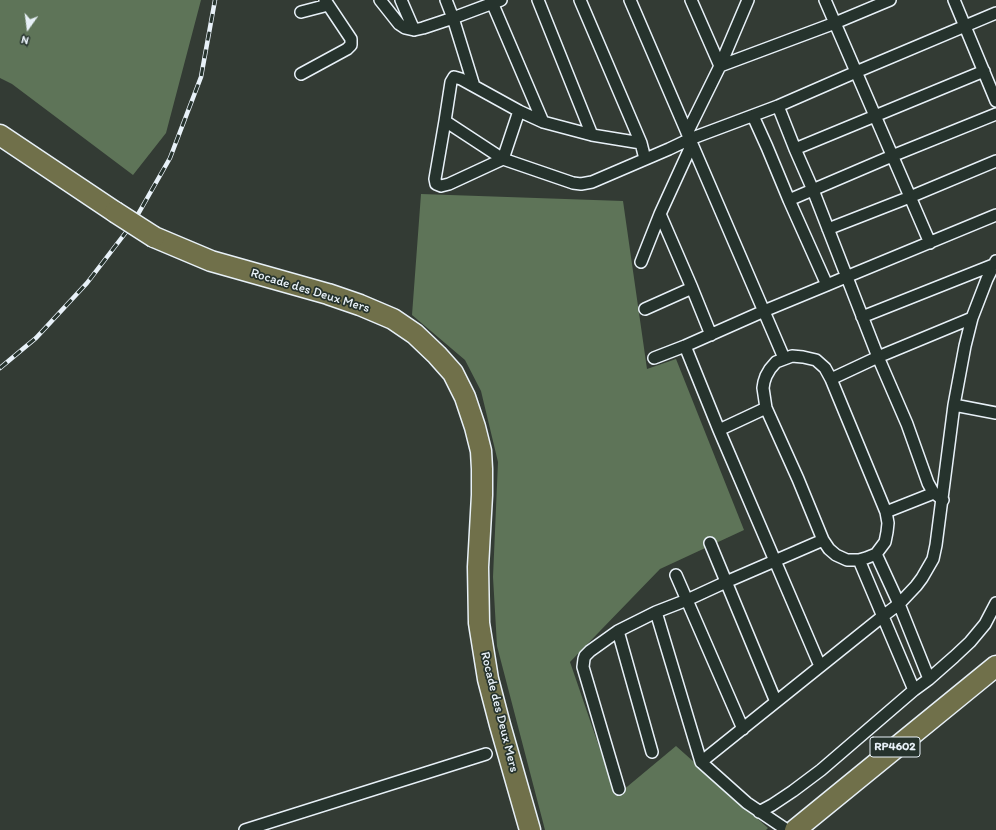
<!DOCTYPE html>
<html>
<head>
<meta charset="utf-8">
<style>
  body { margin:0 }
  #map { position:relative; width:996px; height:830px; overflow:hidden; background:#333b34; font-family:Itim,sans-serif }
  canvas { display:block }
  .north { position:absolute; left:8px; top:8px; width:40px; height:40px; -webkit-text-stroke:3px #26332d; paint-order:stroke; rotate:194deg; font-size:11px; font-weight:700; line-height:16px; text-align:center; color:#e8f1f8 }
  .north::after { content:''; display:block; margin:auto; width:14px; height:18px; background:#e8f1f8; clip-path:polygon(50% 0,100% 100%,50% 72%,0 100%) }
</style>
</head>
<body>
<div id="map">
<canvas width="996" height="830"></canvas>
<div class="north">N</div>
</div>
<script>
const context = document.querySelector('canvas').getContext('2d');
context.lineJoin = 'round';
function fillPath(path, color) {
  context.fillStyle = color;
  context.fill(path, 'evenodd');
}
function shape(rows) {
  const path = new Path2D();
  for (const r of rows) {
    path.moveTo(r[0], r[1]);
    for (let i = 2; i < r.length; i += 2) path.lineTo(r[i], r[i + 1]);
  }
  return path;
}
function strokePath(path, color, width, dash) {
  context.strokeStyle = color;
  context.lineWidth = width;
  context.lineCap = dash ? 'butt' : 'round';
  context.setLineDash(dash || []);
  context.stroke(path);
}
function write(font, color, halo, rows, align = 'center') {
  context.font = font + ' Itim,sans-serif';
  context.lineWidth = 3.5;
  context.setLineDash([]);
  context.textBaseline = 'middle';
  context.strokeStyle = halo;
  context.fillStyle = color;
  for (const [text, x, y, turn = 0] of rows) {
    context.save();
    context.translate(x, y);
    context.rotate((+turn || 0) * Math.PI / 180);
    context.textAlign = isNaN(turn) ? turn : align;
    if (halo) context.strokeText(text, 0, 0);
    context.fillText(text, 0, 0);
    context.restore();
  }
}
const green = shape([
  [0,0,201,0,166,133,133,175,12,84,0,78],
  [421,194,623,201,647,369,676,359,744,530,660,569,570,662,616,796,676,746,768,828,766,830,545,830,497,646,493,577,498,462,481,391,465,360,412,315]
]);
const street = shape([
  [380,0,399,24,405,28,414,30,423,28,453,18,501,0],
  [401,0,414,30],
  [446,0,453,18,474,86],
  [491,0,543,122],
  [538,0,592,135],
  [580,0,641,143,645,159],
  [630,0,784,358],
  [691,0,720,66,835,23,890,0],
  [825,0,930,243],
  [954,0,996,101],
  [301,12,328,5],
  [301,74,347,49,351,45,351,39,325,0],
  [778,106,795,149,813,190,878,357,907,424,928,483,933,492,943,500],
  [519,111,503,159,449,184,441,186,436,184,435,179,445,121,451,82,454,77,461,79,519,111,543,122,592,135,641,143],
  [753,116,767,147,789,200,892,156,996,114],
  [445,121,503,159,573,183,581,184,592,182,669,149,690,139,778,106,856,72,996,13],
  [687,133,720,66,748,0],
  [795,149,984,71],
  [789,200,827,285],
  [660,214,692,288,711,335],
  [828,229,910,197,996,161],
  [996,261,987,279,972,318,965,346,954,405,996,413],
  [641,262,660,214,692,144],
  [645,309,692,288],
  [862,317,993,265],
  [685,346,719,430,820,666],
  [792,356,803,357,816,360,825,368,831,379,886,512,888,523,887,532,885,542,876,554,866,558,859,560,847,560,836,555,829,549,823,540,798,479,766,408,763,388,764,382,766,376,770,369,776,362,792,356],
  [654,358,685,346,764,311,827,285,846,277,996,215],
  [831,379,878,357,972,318],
  [719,430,766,408],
  [886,512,934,493],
  [710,543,776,702],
  [876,554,899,604,929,679],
  [859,560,914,690],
  [676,575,743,729],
  [656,612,701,762,747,803,787,830],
  [618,631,652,752],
  [701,762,883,616,899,604,916,586,922,578,933,559,936,545,954,405],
  [619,789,583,667,584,659,585,656,590,651,618,631,656,612,687,600,726,582,823,540],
  [759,812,772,805,793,791,821,770,914,690,929,679,954,657,970,642,985,624,996,603],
  [245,830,486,754]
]);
const highway = shape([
  [0,135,115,212],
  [154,237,211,261,328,294,360,305,393,319,415,334,437,355,453,373,465,397,475,427,481,451,482,469,482,495,478,567,479,623,488,679,500,725,530,830],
  [795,830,996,666]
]);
const rail = shape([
  [0,368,36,338,87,283,133,223,170,158,201,77,215,0]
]);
const highwayBridge = shape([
  [115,212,154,237]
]);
const shields = [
  [895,747,50]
];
const shieldNames = [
  ["RP4602",895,747]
];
const streetNames = [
  ["Rocade des Deux Mers",310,291,17],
  ["Rocade des Deux Mers",499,712,76]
];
fillPath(green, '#5e7458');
strokePath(street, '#e8f1f8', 14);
strokePath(highway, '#e8f1f8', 23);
strokePath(street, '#26332d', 11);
strokePath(highway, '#70704a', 20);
strokePath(rail, '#e8f1f8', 4.5);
strokePath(rail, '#26332d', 3, [9]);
strokePath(highwayBridge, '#e8f1f8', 23, []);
strokePath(highwayBridge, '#70704a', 20);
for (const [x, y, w] of shields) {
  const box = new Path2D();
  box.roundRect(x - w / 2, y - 10, w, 20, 3);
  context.fillStyle = '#26332d';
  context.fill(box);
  strokePath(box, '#e8f1f8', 1);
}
write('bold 12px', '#e8f1f8', null, shieldNames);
write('13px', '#e8f1f8', '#26332d', streetNames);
</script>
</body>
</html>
